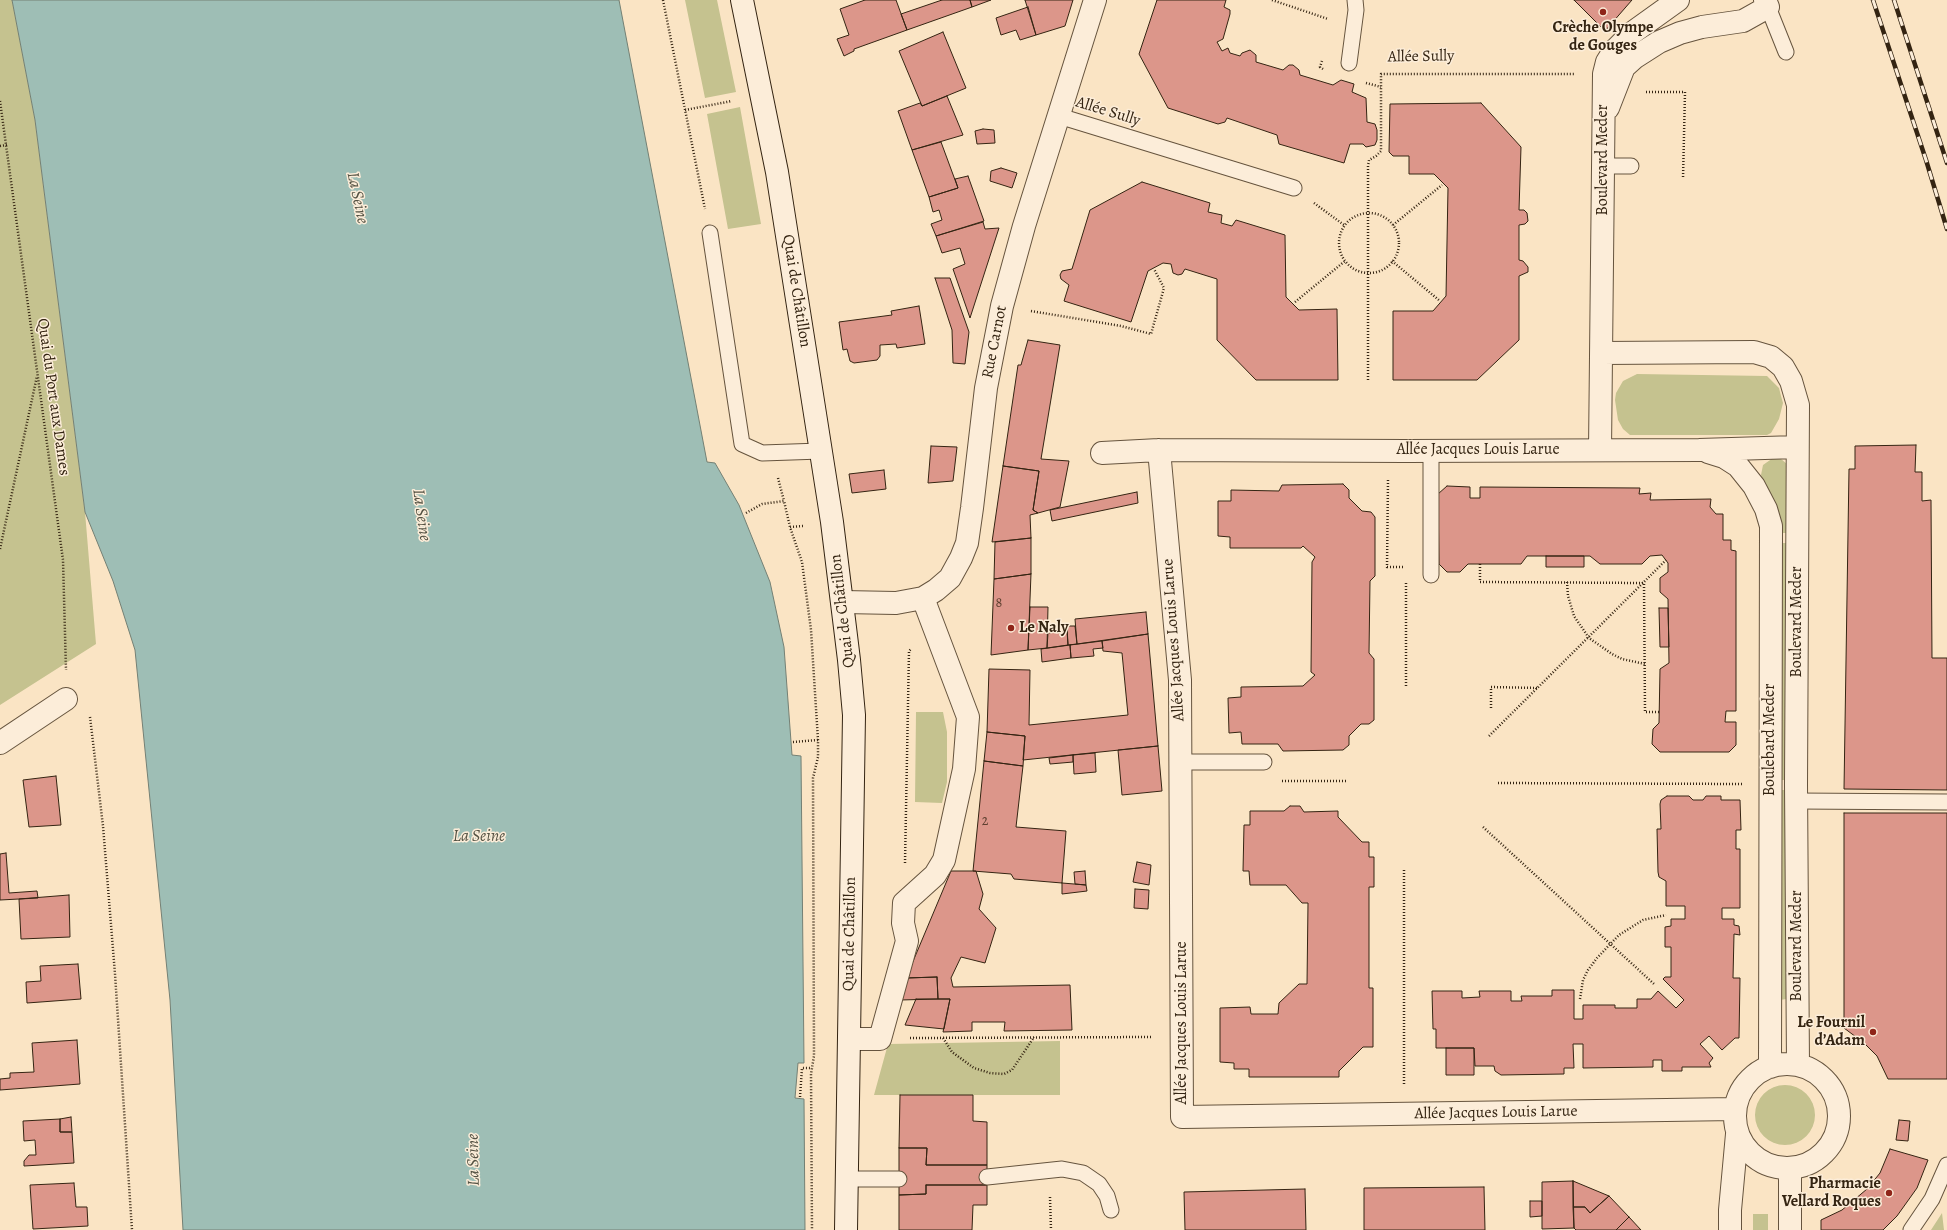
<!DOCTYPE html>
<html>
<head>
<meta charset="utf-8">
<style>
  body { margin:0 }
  canvas { display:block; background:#fae4c4 }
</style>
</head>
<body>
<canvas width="1947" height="1230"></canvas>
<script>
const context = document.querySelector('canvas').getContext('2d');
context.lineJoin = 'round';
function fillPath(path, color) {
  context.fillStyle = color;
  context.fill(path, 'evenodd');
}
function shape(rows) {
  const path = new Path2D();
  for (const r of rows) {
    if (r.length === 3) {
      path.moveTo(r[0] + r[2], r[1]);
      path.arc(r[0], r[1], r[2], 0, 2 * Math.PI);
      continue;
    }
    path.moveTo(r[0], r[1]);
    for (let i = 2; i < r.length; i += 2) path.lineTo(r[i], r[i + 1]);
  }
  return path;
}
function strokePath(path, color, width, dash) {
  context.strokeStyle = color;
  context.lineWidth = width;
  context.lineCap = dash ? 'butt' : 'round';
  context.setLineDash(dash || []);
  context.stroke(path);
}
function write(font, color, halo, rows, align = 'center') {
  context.font = font + ' Alegreya,serif';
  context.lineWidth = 3;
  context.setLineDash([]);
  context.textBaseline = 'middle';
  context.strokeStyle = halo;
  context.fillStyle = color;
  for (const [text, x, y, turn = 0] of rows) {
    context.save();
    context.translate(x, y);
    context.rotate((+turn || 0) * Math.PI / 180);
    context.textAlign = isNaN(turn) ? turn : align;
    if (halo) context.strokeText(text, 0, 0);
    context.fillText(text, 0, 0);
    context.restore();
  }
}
const green = shape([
  [0,0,12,0,35,120,85,512,96,644,0,705],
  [685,0,717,0,736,92,705,98],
  [740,107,761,224,728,229,707,114],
  [1637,374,1767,376,1779,388,1781,396,1783,403,1779,419,1771,433,1767,435,1630,435,1623,429,1618,420,1615,400,1616,393,1623,381],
  [1773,458,1781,459,1787,464,1789,533,1781,533,1761,475,1763,465],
  [1781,543,1789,543,1788,780,1781,780],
  [916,712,943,712,947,732,947,782,942,803,915,802],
  [1780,790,1788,790,1787,999,1779,1000],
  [1060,1041,1060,1095,874,1095,888,1044],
  [1785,1115,30],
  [1942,1213,1944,1230,1931,1230],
  [1753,1214,1768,1214,1768,1230,1753,1230]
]);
const water = shape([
  [12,0,619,0,707,462,715,463,739,505,770,582,784,647,792,755,801,756,804,1063,798,1063,795,1098,804,1099,805,1230,183,1230,170,1000,135,650,113,581,85,512,35,120,12,0]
]);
const building = shape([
  [865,0,896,0,907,30,854,49,854,51,844,56,837,39,849,35,840,9,865,0],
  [942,0,970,0,972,7,907,30,901,14,942,0],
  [970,0,991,0,972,7,970,0],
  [1025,0,1073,0,1065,26,1036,35,1025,0],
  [1157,0,1226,0,1224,7,1230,10,1230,14,1223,39,1217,42,1222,51,1228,48,1230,53,1240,56,1242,53,1250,50,1256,55,1256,62,1283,70,1289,65,1293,65,1299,70,1300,75,1333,85,1341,80,1354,84,1352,92,1366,98,1367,122,1375,124,1377,130,1377,140,1375,145,1366,147,1363,144,1350,144,1344,163,1279,144,1277,135,1227,118,1225,122,1218,124,1168,108,1139,54,1157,0],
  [1574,0,1632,0,1605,31,1574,0],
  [1028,7,1036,35,1020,40,1016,30,1001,35,996,18,1028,7],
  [943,32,966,88,922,106,899,51,943,32],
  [947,96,963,135,912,150,898,111,920,103,922,106,947,96],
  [1481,103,1521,147,1519,210,1524,210,1527,213,1528,221,1525,224,1519,225,1519,260,1523,261,1528,267,1528,272,1519,276,1519,340,1477,380,1393,380,1393,311,1433,311,1446,296,1448,188,1434,174,1409,174,1409,156,1393,156,1389,152,1390,104,1481,103],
  [983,129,994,130,995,143,977,144,975,131,983,129],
  [941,142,958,188,929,197,912,150,941,142],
  [1001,168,1017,173,1012,188,990,181,991,171,1001,168],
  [968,176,984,221,936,236,931,224,942,220,939,210,933,212,929,197,958,188,955,179,968,176],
  [1142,182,1210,203,1208,212,1222,215,1221,223,1232,226,1236,220,1285,235,1286,297,1299,310,1337,309,1338,380,1256,380,1217,340,1217,279,1185,269,1182,274,1178,275,1173,273,1171,264,1163,263,1148,271,1131,322,1064,301,1069,285,1061,279,1060,275,1062,271,1072,269,1090,210,1142,182],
  [983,222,985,229,999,228,970,318,953,269,965,264,960,248,942,253,936,236,983,222],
  [935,278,950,278,969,332,965,364,953,363,952,330,935,278],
  [919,306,925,344,897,348,896,344,880,345,880,356,877,360,854,363,850,361,847,349,843,350,839,322,892,315,891,311,919,306],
  [1028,340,1060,345,1041,459,1069,461,1060,507,1038,513,1033,510,1039,471,1003,466,1018,365,1021,365,1028,340],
  [1916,445,1915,472,1922,472,1922,501,1931,500,1932,658,1947,658,1947,790,1844,789,1849,469,1855,469,1855,446,1916,445],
  [931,446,957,447,953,481,928,483,931,446],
  [1003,466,1039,471,1033,510,1038,513,1030,515,1031,538,992,542,1003,466],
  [884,470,886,489,852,493,849,474,884,470],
  [1343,484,1349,490,1349,498,1362,511,1371,512,1375,517,1375,576,1370,581,1369,653,1374,659,1374,720,1369,724,1361,724,1349,736,1349,745,1343,750,1283,751,1278,744,1242,744,1241,732,1229,733,1228,698,1241,697,1241,687,1303,686,1315,675,1311,672,1312,562,1315,557,1303,546,1301,548,1230,548,1230,537,1218,536,1218,501,1231,501,1231,490,1279,491,1282,485,1343,484],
  [1447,486,1470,487,1470,498,1480,498,1480,487,1640,488,1639,494,1651,493,1650,500,1711,499,1710,507,1716,514,1723,514,1723,540,1731,540,1731,550,1736,551,1736,711,1726,711,1725,722,1736,722,1736,745,1729,752,1660,752,1652,744,1653,729,1659,723,1660,669,1669,663,1668,599,1660,592,1660,578,1668,572,1668,563,1662,555,1650,556,1642,564,1600,564,1590,556,1527,556,1521,564,1468,564,1460,572,1447,572,1439,564,1438,494,1447,486],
  [1137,492,1138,503,1052,521,1050,510,1137,492],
  [1031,538,1031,574,994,579,995,542,1031,538],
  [1546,556,1584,556,1584,567,1546,567,1546,556],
  [1031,574,1028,650,991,655,994,579,1031,574],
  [1030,607,1048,607,1047,648,1028,650,1030,607],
  [1659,608,1668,608,1669,647,1660,647,1659,608],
  [1146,612,1148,634,1077,644,1075,619,1146,612],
  [1067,626,1075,626,1077,644,1068,645,1067,626],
  [1067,631,1068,645,1047,648,1048,633,1067,631],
  [1148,634,1158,746,1023,760,1025,736,987,732,989,669,1030,670,1029,725,1128,715,1122,653,1103,651,1102,641,1148,634],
  [1102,641,1103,648,1093,649,1094,656,1071,658,1070,645,1102,641],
  [1070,645,1071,658,1042,662,1041,649,1070,645],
  [987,732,1025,736,1023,766,984,761,987,732],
  [1158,746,1162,791,1122,795,1118,750,1158,746],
  [1095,753,1096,772,1074,774,1073,755,1095,753],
  [1073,755,1073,762,1050,764,1049,758,1073,755],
  [984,761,1023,766,1016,827,1066,831,1062,883,1014,879,1011,874,973,871,984,761],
  [56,776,61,825,29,827,23,780,56,776],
  [1667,796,1689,796,1693,800,1703,800,1706,796,1721,796,1721,800,1740,800,1741,830,1736,830,1736,849,1740,849,1740,908,1722,908,1722,919,1734,919,1734,925,1739,926,1740,935,1734,934,1733,978,1740,978,1739,1038,1735,1038,1722,1050,1709,1036,1700,1044,1713,1058,1709,1063,1711,1067,1682,1067,1682,1071,1662,1071,1662,1060,1653,1060,1653,1067,1583,1068,1583,1044,1573,1044,1574,1068,1564,1068,1564,1074,1501,1075,1495,1071,1494,1066,1475,1066,1474,1048,1436,1048,1436,1029,1433,1029,1432,991,1462,991,1462,998,1480,997,1479,991,1511,991,1511,1001,1522,1001,1521,996,1552,996,1552,990,1574,990,1574,1019,1583,1019,1583,1005,1615,1005,1615,1008,1637,1008,1637,999,1651,999,1658,991,1676,1008,1684,1000,1663,979,1665,977,1671,977,1671,947,1665,947,1665,927,1671,926,1671,919,1685,919,1685,906,1666,906,1666,881,1659,877,1658,872,1657,829,1661,829,1660,804,1661,800,1667,796],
  [1290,806,1300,806,1304,812,1338,811,1338,817,1362,842,1369,842,1369,857,1374,857,1374,887,1369,887,1369,988,1373,988,1373,1047,1363,1047,1339,1071,1339,1077,1249,1077,1249,1069,1234,1069,1234,1063,1220,1062,1220,1008,1250,1007,1251,1014,1278,1014,1279,1003,1299,984,1307,984,1308,903,1302,903,1286,885,1250,885,1249,871,1243,871,1244,825,1250,825,1250,811,1284,811,1290,806],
  [1844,813,1947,813,1947,1079,1888,1079,1877,1056,1864,1043,1844,1028,1844,813],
  [6,853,9,893,37,891,38,898,0,900,0,854,6,853],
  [1137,862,1151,865,1149,885,1133,882,1137,862],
  [951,871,976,871,983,894,979,909,996,928,985,963,961,957,951,978,953,987,1070,985,1072,1030,1004,1031,1005,1022,972,1022,972,1031,943,1032,950,999,938,999,937,977,906,978,951,871],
  [1085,871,1086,885,1075,884,1074,872,1085,871],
  [1062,883,1086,885,1087,891,1062,894,1062,883],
  [1135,889,1149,890,1148,909,1134,908,1135,889],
  [69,895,70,937,21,939,19,899,69,895],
  [78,964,81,999,27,1003,26,982,41,981,40,966,78,964],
  [937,977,938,999,900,1000,906,978,937,977],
  [916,999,950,999,944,1029,905,1025,916,999],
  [77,1040,80,1084,0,1090,0,1079,10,1078,10,1073,34,1072,32,1043,77,1040],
  [1446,1048,1474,1048,1474,1075,1446,1075,1446,1048],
  [900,1095,973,1095,973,1121,987,1122,987,1165,926,1165,927,1148,899,1148,900,1095],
  [71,1117,72,1132,60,1132,60,1119,71,1117],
  [60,1119,60,1132,72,1132,74,1163,24,1166,24,1161,29,1155,36,1155,35,1140,24,1141,23,1121,60,1119],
  [1899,1120,1910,1121,1908,1141,1896,1140,1899,1120],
  [899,1148,927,1148,926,1165,987,1165,987,1185,926,1185,926,1194,899,1195,899,1148],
  [1890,1149,1928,1160,1917,1188,1897,1216,1883,1230,1821,1230,1821,1220,1842,1210,1867,1189,1880,1173,1890,1149],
  [1573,1181,1574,1228,1542,1229,1542,1182,1573,1181],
  [1573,1181,1609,1196,1590,1213,1585,1207,1573,1207,1573,1181],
  [74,1183,76,1207,87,1207,88,1226,33,1229,30,1185,74,1183],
  [926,1185,987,1185,987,1205,973,1205,972,1230,899,1230,899,1195,926,1194,926,1185],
  [1484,1187,1485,1230,1364,1230,1364,1188,1484,1187],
  [1305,1189,1306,1230,1185,1230,1184,1192,1305,1189],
  [1609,1196,1629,1217,1616,1230,1576,1230,1574,1228,1573,1207,1585,1207,1590,1213,1609,1196],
  [1530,1201,1542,1201,1542,1216,1530,1217,1530,1201],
  [1629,1217,1641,1230,1616,1230,1629,1217]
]);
const path = shape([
  [663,0,705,209],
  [1272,0,1328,19],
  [1322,61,1320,67,1323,69],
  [1366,83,1381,87],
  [1646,92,1685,92,1683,179],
  [0,101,63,560,66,670],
  [685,110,732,101],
  [0,146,7,145],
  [1314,203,1344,225],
  [1369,243,30],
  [1393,225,1442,185],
  [1392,261,1440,301],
  [1295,302,1345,261],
  [1031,311,1121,326,1151,334,1164,288,1154,269],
  [1368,380,1368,166,1369,160,1376,156,1381,151,1381,74,1574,74],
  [778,478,784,501],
  [1388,480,1387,567,1405,567],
  [746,513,762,504,784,501,790,527],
  [803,526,790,527,802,562,811,630,818,740,818,757,813,778,814,1056,811,1074,812,1230],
  [0,549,37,376],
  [1480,564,1480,582,1644,583,1645,712,1659,712],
  [1567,582,1568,596,1574,616,1589,638,1612,654,1622,659,1645,664],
  [1406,583,1406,688],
  [1491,708,1491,687,1537,688],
  [90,717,103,826,115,974,132,1230],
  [1489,736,1666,560],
  [793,742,818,740],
  [1282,781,1347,781],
  [1498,783,1742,784],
  [1483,827,1654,984],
  [905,863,909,651,911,649],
  [1404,870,1404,1086],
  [1580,999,1583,980,1588,970,1597,958,1619,935,1643,920,1666,915],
  [910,1038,1153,1037],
  [943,1038,952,1052,974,1068,990,1073,1004,1074,1012,1070,1034,1037],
  [800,1097,802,1068,812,1068],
  [1050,1197,1051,1230]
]);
const service = shape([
  [1768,7,1786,52],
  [1349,63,1356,10,1355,0],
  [1059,116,1294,188],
  [1603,166,1631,166],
  [710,233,742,444,762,453,821,451],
  [1431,575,1431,450],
  [1180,762,1264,762],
  [1796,801,1947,802],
  [987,1177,1062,1169,1083,1173,1099,1184,1107,1196,1111,1210],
  [846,1179,899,1179],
  [1911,1230,1932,1199,1947,1165]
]);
const minor = shape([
  [1608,108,1624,67,1634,58,1659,42,1680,33,1702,27,1743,21,1768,7,1765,0],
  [1602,353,1754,352,1771,357,1783,367,1791,381,1798,405,1796,784,1798,1065],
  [1159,450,1180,680,1182,1117,1735,1109],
  [1600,450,1604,74,1607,62,1614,51,1632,33,1678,0],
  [1708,452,1724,457,1738,466,1754,486,1766,509,1771,526,1770,1067],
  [1102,453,1159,450,1406,451,1699,450,1797,447],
  [843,602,896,603,923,598,936,590,950,578,961,558,967,543,972,508,986,388,1002,306,1024,226,1095,0],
  [0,743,66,699],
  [849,1039,880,1039,907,941,903,923,904,903,935,875,944,860,964,769,968,717,923,598],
  [1787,1116,52],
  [1730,1230,1730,1210,1737,1134],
  [1790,1230,1790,1168]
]);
const secondary = shape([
  [742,0,777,172,832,522,849,660,854,715,846,1230]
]);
const rail = shape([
  [1873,0,1926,160,1947,229],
  [1894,0,1947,163]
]);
const markers = [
  [1603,12,4,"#8f2418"],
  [1011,628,4,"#8f2418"],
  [1873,1032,4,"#8f2418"],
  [1889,1193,4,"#8f2418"]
];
const numberNames = [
  ["8",999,604],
  ["2",985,822]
];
const poiNames = [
  ["Crèche Olympe",1603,28,"center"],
  ["de Gouges",1603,46,"center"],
  ["Le Naly",1019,628,"left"],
  ["Le Fournil",1865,1023],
  ["d’Adam",1865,1041],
  ["Pharmacie",1881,1184],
  ["Vellard Roques",1881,1202]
];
const streetNames = [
  ["Allée Sully",1421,57,-1],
  ["Allée Sully",1108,112,17],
  ["Boulevard Meder",1603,160,-90],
  ["Quai de Châtillon",796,291,81],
  ["Rue Carnot",995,342,-79],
  ["Quai du Port aux Dames",53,397,82],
  ["Allée Jacques Louis Larue",1478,450],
  ["Quai de Châtillon",843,611,-97],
  ["Boulevard Meder",1797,622,-90],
  ["Allée Jacques Louis Larue",1174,640,-94],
  ["Boulebard Meder",1770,740,-90],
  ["Quai de Châtillon",850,934,-89],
  ["Boulevard Meder",1797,946,-90],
  ["Allée Jacques Louis Larue",1182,1023,-90],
  ["Allée Jacques Louis Larue",1496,1113,-1]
];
const waterNames = [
  ["La Seine",357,198,78],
  ["La Seine",421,515,82],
  ["La Seine",479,837],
  ["La Seine",474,1160,-91]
];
fillPath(green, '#c5c28f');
fillPath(water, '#9ebeb5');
strokePath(water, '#748074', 1);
fillPath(building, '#dc968a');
strokePath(building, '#342412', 1);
strokePath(service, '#66543e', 17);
strokePath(minor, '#66543e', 24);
strokePath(secondary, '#342412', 24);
strokePath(path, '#342412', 2.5, [1, 2]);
strokePath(service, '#fcedd9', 15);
strokePath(minor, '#fcedd9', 22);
strokePath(secondary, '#fcedd9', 22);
strokePath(rail, '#342412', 4.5);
strokePath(rail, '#fcedd9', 3, [9]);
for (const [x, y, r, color] of markers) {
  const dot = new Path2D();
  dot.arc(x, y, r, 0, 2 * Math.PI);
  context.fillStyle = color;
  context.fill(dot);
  strokePath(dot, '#fcedd9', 1.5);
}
write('14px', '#5e4030', null, numberNames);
write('bold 16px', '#342412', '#fcedd9', poiNames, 'right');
write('16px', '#342412', '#fcedd9', streetNames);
write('italic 17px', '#545243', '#fcedd9', waterNames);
</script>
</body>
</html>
